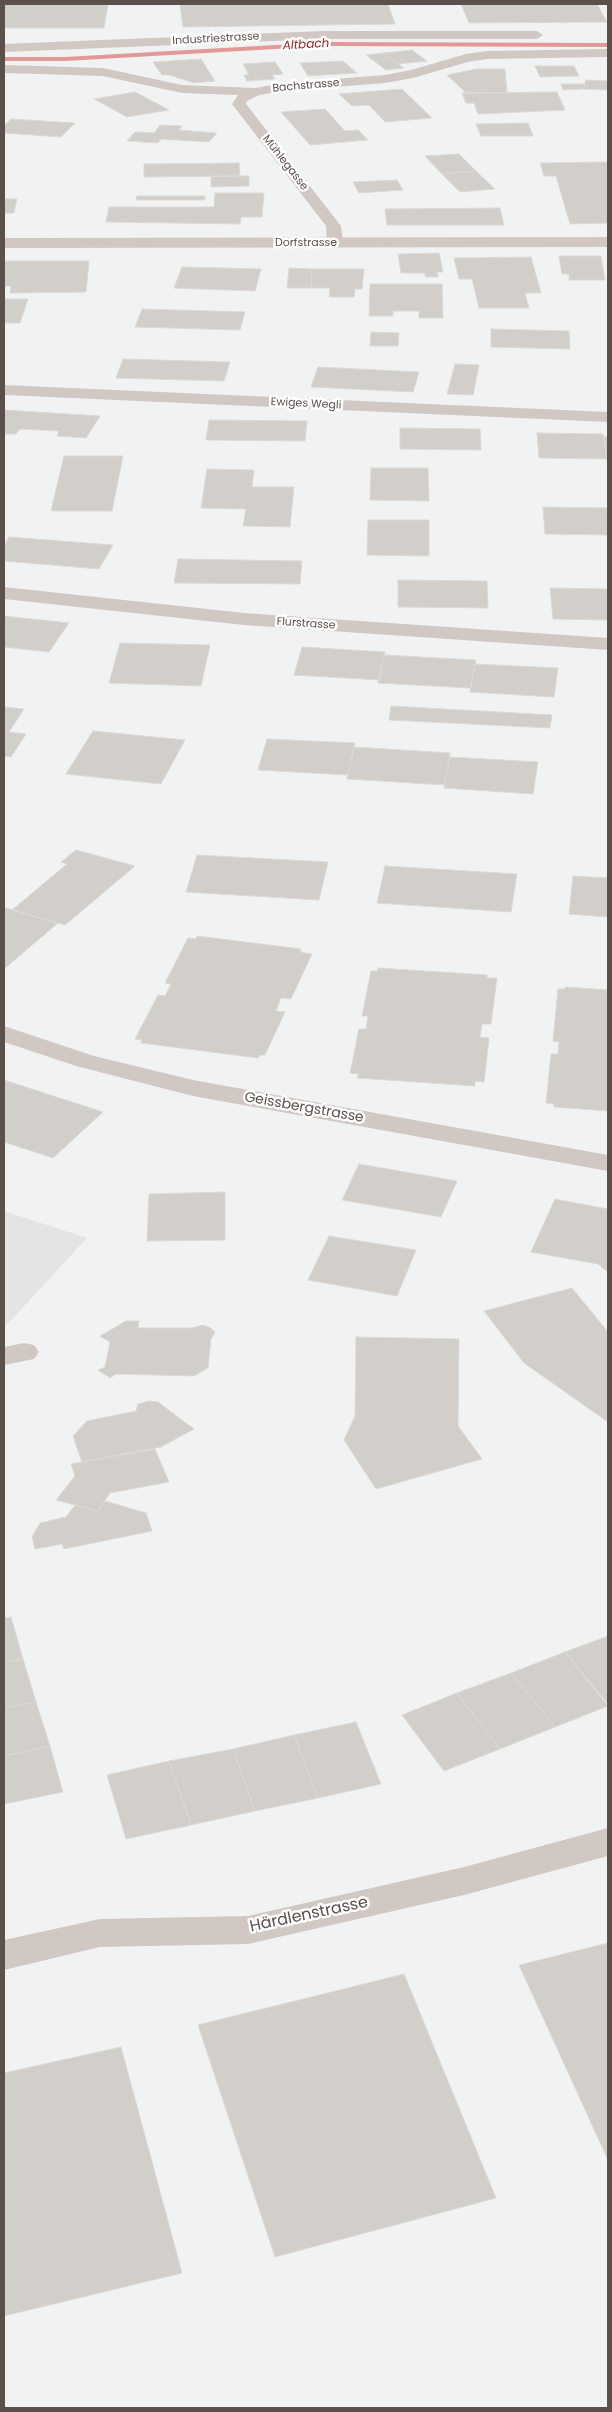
<!DOCTYPE html>
<html>
<head>
<meta charset="utf-8">
<style>
  body { margin:0 }
  #map { position:relative; width:612px; height:2412px; overflow:hidden; background:#f1f3f3; font-family:Poppins,sans-serif }
  canvas { display:block }
  .frame { position:absolute; inset:0; border:5px solid #5c504b; pointer-events:none }
</style>
</head>
<body>
<div id="map">
<canvas width="612" height="2412"></canvas>
<div class="frame"></div>
</div>
<script>
const context = document.querySelector('canvas').getContext('2d');
context.lineJoin = 'round';
function fillPath(path, color) {
  context.fillStyle = color;
  context.fill(path, 'evenodd');
}
function shape(rows) {
  const path = new Path2D();
  for (const r of rows) {
    path.moveTo(r[0], r[1]);
    for (let i = 2; i < r.length; i += 2) path.lineTo(r[i], r[i + 1]);
  }
  return path;
}
function strokePath(path, color, width, dash) {
  context.strokeStyle = color;
  context.lineWidth = width;
  context.lineCap = dash ? 'butt' : 'round';
  context.setLineDash(dash || []);
  context.stroke(path);
}
function write(font, color, halo, rows, align = 'center') {
  context.font = font + ' Poppins,sans-serif';
  context.lineWidth = 5;
  context.setLineDash([]);
  context.textBaseline = 'middle';
  context.strokeStyle = halo;
  context.fillStyle = color;
  for (const [text, x, y, turn = 0] of rows) {
    context.save();
    context.translate(x, y);
    context.rotate((+turn || 0) * Math.PI / 180);
    context.textAlign = isNaN(turn) ? turn : align;
    if (halo) context.strokeText(text, 0, 0);
    context.fillText(text, 0, 0);
    context.restore();
  }
}
const education = shape([
  [4,1211,87,1238,4,1328]
]);
const stream = shape([
  [328,42,608,43,608,47,328,46,65,61,4,61,4,57,65,57,328,42]
]);
const building = shape([
  [4,4,108,4,104,28,4,28,4,4],
  [180,4,388,4,395,24,183,27,180,4],
  [461,4,597,4,607,22,469,23,461,4],
  [412,50,427,61,398,64,384,53,412,50],
  [384,53,398,64,404,68,386,70,366,55,384,53],
  [201,59,215,81,194,83,169,75,162,75,153,62,201,59],
  [343,61,357,73,308,76,300,63,343,61],
  [275,62,283,74,272,75,275,79,247,81,244,75,249,75,243,64,275,62],
  [535,66,574,66,579,76,540,77,535,66],
  [476,69,505,69,507,93,466,93,447,75,476,69],
  [586,80,608,81,607,90,583,89,586,80],
  [561,84,585,84,583,89,563,90,561,84],
  [402,89,432,118,385,122,369,105,352,106,339,94,402,89],
  [135,92,169,110,127,117,94,99,135,92],
  [557,92,565,110,478,114,474,103,466,103,462,93,557,92],
  [325,109,345,131,358,130,368,140,310,145,281,112,325,109],
  [11,119,75,123,61,137,4,133,4,126,11,119],
  [528,123,533,136,481,136,476,124,528,123],
  [160,125,182,126,179,130,217,133,209,142,161,139,158,143,127,141,135,132,154,133,160,125],
  [459,154,476,171,442,174,425,156,459,154],
  [608,162,608,223,570,224,556,176,544,176,540,163,608,162],
  [239,163,240,176,144,177,144,164,239,163],
  [476,171,495,189,460,192,442,174,476,171],
  [211,176,249,176,249,186,211,187,211,176],
  [397,180,403,190,359,193,353,182,397,180],
  [215,193,264,193,262,217,241,217,240,224,106,222,109,207,214,207,215,193],
  [137,196,205,196,205,200,136,200,137,196],
  [4,199,17,199,14,213,4,213,4,199],
  [500,208,504,225,387,225,385,209,500,208],
  [439,253,443,272,437,272,438,277,425,277,425,273,401,273,398,254,439,253],
  [559,256,601,256,605,280,569,280,569,274,562,274,559,256],
  [531,257,541,293,525,293,529,308,479,308,472,279,459,279,454,258,531,257],
  [4,261,89,261,86,292,10,293,11,286,4,286,4,261],
  [182,267,261,269,255,291,174,288,182,267],
  [289,268,312,269,311,288,287,288,289,268],
  [312,269,364,269,362,289,355,289,354,297,329,297,330,288,311,288,312,269],
  [370,284,442,284,443,318,419,318,419,311,393,311,393,316,369,316,370,284],
  [4,299,28,299,20,323,4,323,4,299],
  [142,309,245,312,240,330,135,327,142,309],
  [491,329,569,331,570,349,491,347,491,329],
  [371,332,399,333,398,346,370,346,371,332],
  [123,359,230,362,224,381,116,378,123,359],
  [455,364,479,365,473,395,447,394,455,364],
  [318,367,419,372,413,392,311,387,318,367],
  [5,410,100,416,86,438,57,436,59,431,20,429,16,434,4,434,5,410],
  [209,420,307,421,305,441,206,440,209,420],
  [400,428,480,429,481,450,400,449,400,428],
  [537,433,603,434,607,459,539,458,537,433],
  [604,437,608,437,608,461,607,461,604,437],
  [64,456,123,456,112,511,51,511,64,456],
  [371,468,428,468,429,501,370,500,371,468],
  [207,469,254,470,252,487,294,487,290,527,243,526,246,509,201,508,207,469],
  [543,507,608,508,608,535,545,534,543,507],
  [368,520,429,520,429,556,367,555,368,520],
  [9,537,113,545,99,569,4,561,4,546,9,537],
  [178,559,302,561,300,584,174,583,178,559],
  [398,580,487,581,488,608,398,607,398,580],
  [550,588,608,589,608,620,553,619,550,588],
  [4,616,69,623,49,652,4,647,4,616],
  [120,643,210,645,201,686,109,683,120,643],
  [302,647,385,652,379,680,294,675,302,647],
  [384,655,476,660,470,688,378,683,384,655],
  [475,664,558,668,554,697,470,692,475,664],
  [391,706,552,715,550,728,389,720,391,706],
  [4,707,24,709,9,732,26,734,11,757,4,756,4,707],
  [93,731,185,740,161,784,66,774,93,731],
  [267,739,355,743,348,775,258,770,267,739],
  [354,747,450,753,445,785,347,779,354,747],
  [450,757,538,762,533,794,444,788,450,757],
  [76,850,135,866,65,925,12,910,67,864,61,862,76,850],
  [197,855,328,862,319,900,186,892,197,855],
  [385,866,517,874,511,912,377,903,385,866],
  [573,876,608,878,608,917,569,914,573,876],
  [6,908,58,923,4,969,4,910,6,908],
  [197,936,301,949,300,952,312,954,291,999,281,998,276,1011,285,1012,265,1055,260,1055,258,1058,141,1043,142,1040,135,1039,158,995,165,996,171,984,165,983,188,938,196,939,197,936],
  [378,968,487,975,487,978,497,978,491,1024,482,1024,480,1037,489,1038,484,1082,475,1081,475,1086,357,1078,359,1074,350,1073,359,1029,366,1029,368,1016,362,1016,371,971,378,971,378,968],
  [566,987,608,990,608,1111,554,1107,554,1104,546,1103,551,1054,558,1054,559,1042,553,1041,558,989,565,989,566,987],
  [4,1080,103,1112,53,1158,4,1142,4,1080],
  [359,1164,457,1181,441,1217,342,1200,359,1164],
  [225,1192,225,1240,147,1241,149,1194,225,1192],
  [555,1199,608,1209,608,1272,598,1264,531,1252,555,1199],
  [329,1236,416,1250,397,1296,308,1280,329,1236],
  [572,1288,608,1332,608,1422,524,1363,484,1311,572,1288],
  [126,1321,139,1321,138,1328,192,1328,202,1325,209,1327,215,1332,211,1339,208,1368,194,1376,116,1374,110,1378,98,1370,105,1367,110,1342,100,1336,126,1321],
  [356,1337,459,1339,458,1426,482,1459,376,1489,344,1440,355,1416,356,1337],
  [150,1401,158,1402,194,1429,161,1447,82,1462,73,1436,87,1421,136,1411,138,1404,150,1401],
  [155,1449,169,1482,110,1493,98,1511,56,1500,75,1476,71,1464,155,1449],
  [105,1501,146,1513,152,1531,64,1549,62,1544,35,1549,32,1537,40,1523,66,1517,75,1505,98,1511,105,1501],
  [11,1617,23,1659,4,1662,4,1618,11,1617],
  [608,1636,608,1704,565,1652,608,1636],
  [565,1652,608,1706,555,1727,511,1673,565,1652],
  [23,1659,36,1702,4,1708,4,1662,23,1659],
  [511,1673,555,1727,500,1749,457,1693,511,1673],
  [457,1693,500,1749,444,1771,402,1715,457,1693],
  [36,1702,50,1746,4,1756,4,1708,36,1702],
  [356,1722,381,1784,318,1798,294,1735,356,1722],
  [294,1735,318,1798,255,1811,233,1749,294,1735],
  [50,1746,63,1792,4,1804,4,1756,50,1746],
  [233,1749,255,1811,191,1825,169,1761,233,1749],
  [169,1761,191,1825,126,1839,107,1775,169,1761],
  [608,1943,608,2160,519,1965,608,1943],
  [404,1974,496,2198,275,2257,198,2025,404,1974],
  [121,2047,182,2273,4,2316,4,2073,121,2047]
]);
const street = shape([
  [323,31,537,31,543,35,537,39,323,39,4,52,4,44,323,31],
  [608,49,608,57,487,59,468,62,413,78,385,83,283,91,259,95,247,101,246,104,341,226,343,243,335,248,327,243,326,226,232,104,238,95,182,93,103,76,4,73,4,65,103,68,182,85,255,88,283,83,385,75,411,70,466,54,487,51,608,49],
  [4,385,608,412,608,422,4,395,4,385],
  [4,587,244,613,608,638,608,650,244,625,4,599,4,587],
  [4,1026,94,1056,193,1080,608,1155,608,1171,193,1096,76,1066,4,1042,4,1026],
  [24,1343,34,1345,39,1352,34,1359,4,1365,4,1347,24,1343],
  [608,1828,608,1856,464,1895,248,1944,100,1947,4,1970,4,1940,100,1919,248,1916,464,1867,608,1828]
]);
const secondary = shape([
  [608,237,608,247,4,248,4,238,608,237]
]);
const farStreetnames = [
  ["Industriestrasse",216,39,-3],
  ["Bachstrasse",306,86,-5],
  ["Mühlegasse",285,163,52],
  ["Dorfstrasse",306,243],
  ["Ewiges Wegli",306,404,3],
  ["Flurstrasse",306,624,4]
];
const farWaternames = [
  ["Altbach",306,45,-3]
];
const streetNames = [
  ["Geissbergstrasse",304,1108,10]
];
const nearStreetnames = [
  ["Härdlenstrasse",309,1915,-12]
];
fillPath(education, '#e2e5e3');
fillPath(stream, '#e39a97');
fillPath(building, '#d2cfcb');
strokePath(building, '#dbd9d6', 1);
fillPath(street, '#d1c8c3');
fillPath(secondary, '#d2c7c1');
write('11px', '#5c504b', '#fff', farStreetnames);
write('italic 12px', '#9d221d', '#fff', farWaternames);
write('14px', '#5c504b', '#fff', streetNames);
write('16px', '#5c504b', '#fff', nearStreetnames);
</script>
</body>
</html>
